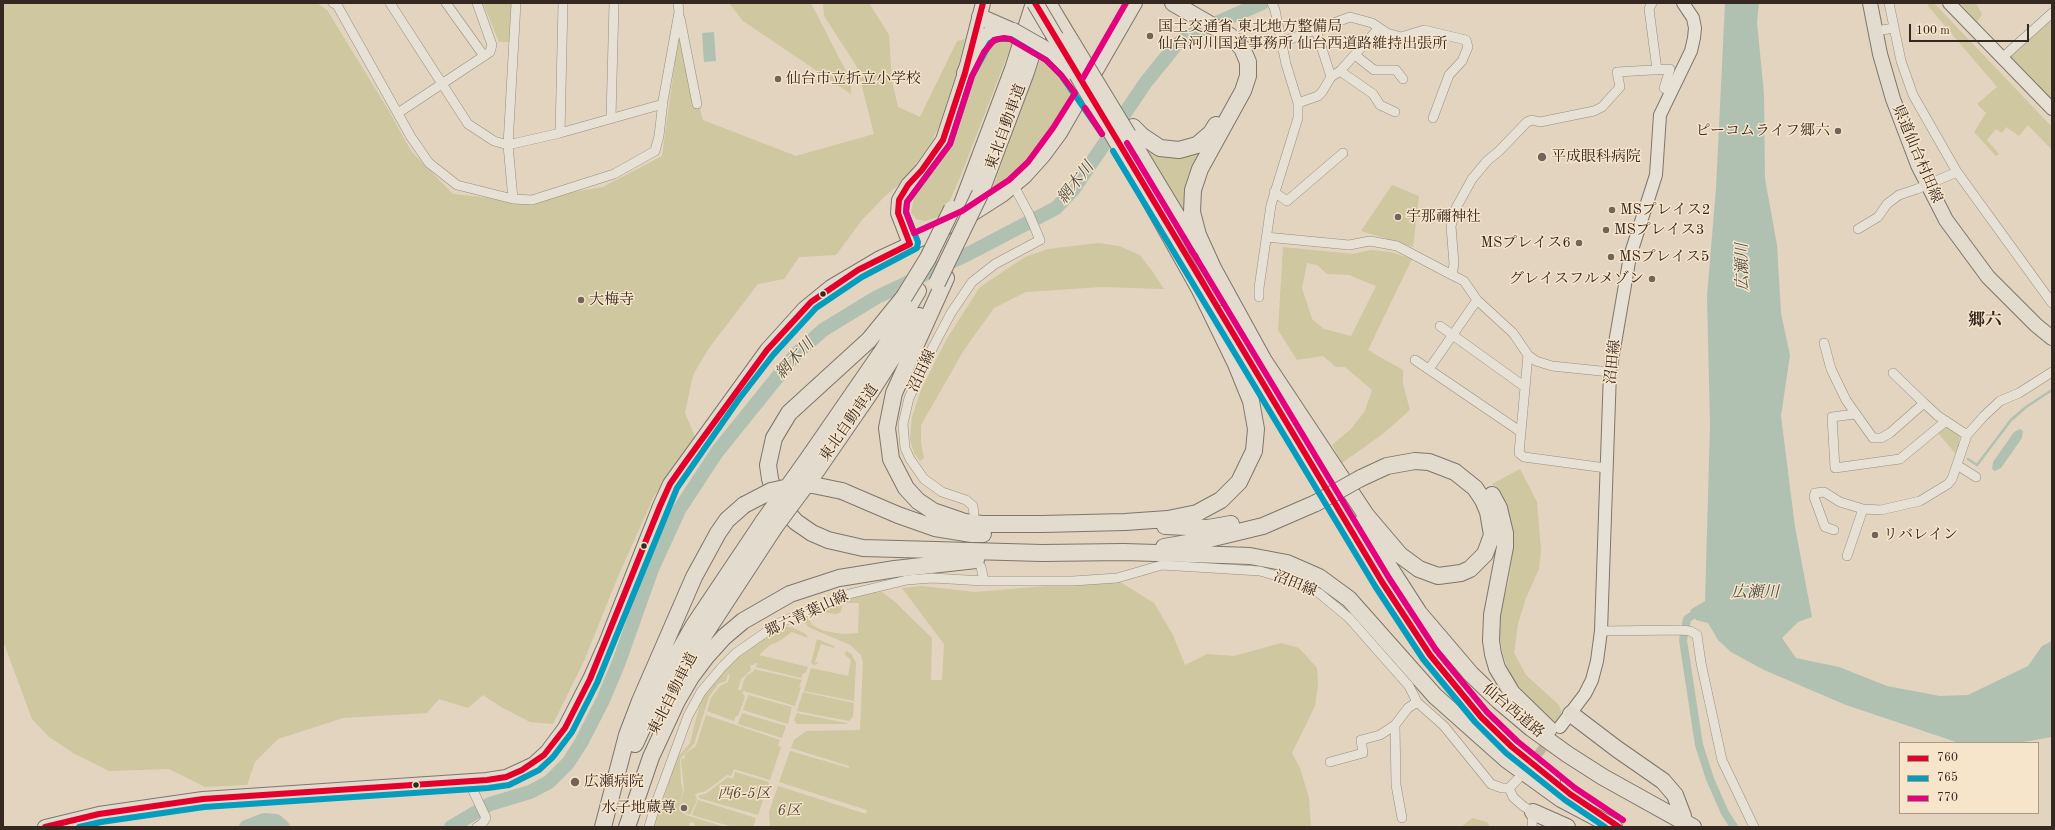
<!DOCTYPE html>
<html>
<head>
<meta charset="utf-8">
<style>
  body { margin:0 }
  #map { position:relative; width:2055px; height:830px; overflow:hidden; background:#e2d4be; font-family:"Old Standard TT",serif }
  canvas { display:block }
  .frame { position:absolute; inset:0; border:4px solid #352821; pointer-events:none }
  .legend { position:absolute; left:1899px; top:742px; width:140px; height:72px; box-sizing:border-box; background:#f6e5cb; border:1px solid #a99987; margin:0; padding:5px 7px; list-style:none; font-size:12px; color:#352821 }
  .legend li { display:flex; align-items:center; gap:8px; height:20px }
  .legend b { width:20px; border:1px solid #a99987 }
  .scale { position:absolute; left:1909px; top:24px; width:120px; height:18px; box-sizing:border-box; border:2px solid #352821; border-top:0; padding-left:5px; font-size:12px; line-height:14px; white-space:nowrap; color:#352821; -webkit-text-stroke:3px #f6e5cb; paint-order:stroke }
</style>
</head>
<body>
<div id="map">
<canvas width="2055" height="830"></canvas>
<div class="frame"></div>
<ul class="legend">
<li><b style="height:5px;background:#e4002b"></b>760</li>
<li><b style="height:5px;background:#059cbd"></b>765</li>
<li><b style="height:5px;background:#e5007d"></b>770</li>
</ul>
<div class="scale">100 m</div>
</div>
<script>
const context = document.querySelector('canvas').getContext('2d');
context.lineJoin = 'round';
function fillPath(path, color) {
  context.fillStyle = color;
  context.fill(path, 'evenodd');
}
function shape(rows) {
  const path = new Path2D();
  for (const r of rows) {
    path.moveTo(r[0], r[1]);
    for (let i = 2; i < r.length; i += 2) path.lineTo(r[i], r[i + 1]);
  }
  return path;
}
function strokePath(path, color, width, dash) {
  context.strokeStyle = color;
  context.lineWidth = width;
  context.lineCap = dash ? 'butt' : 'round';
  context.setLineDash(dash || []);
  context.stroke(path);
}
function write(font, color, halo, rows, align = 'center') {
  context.font = font + ' "Old Standard TT","Noto Serif JP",serif';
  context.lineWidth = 3;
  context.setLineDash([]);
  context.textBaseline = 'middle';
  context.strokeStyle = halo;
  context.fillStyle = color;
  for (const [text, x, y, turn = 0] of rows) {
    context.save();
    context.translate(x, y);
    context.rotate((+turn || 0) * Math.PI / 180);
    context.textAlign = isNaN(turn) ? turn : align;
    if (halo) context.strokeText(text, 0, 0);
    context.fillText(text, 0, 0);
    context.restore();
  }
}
const green = shape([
  [3,3,317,3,327,10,389,111,411,151,453,194,519,201,603,187,662,156,679,34,703,120,796,156,874,134,857,67,824,16,823,3,869,3,889,35,892,81,898,107,920,117,957,41,965,39,957,71,939,126,933,139,905,180,885,196,862,220,836,255,799,257,784,279,758,284,709,348,693,375,685,413,695,437,653,498,617,579,584,661,553,724,530,722,501,707,483,695,468,708,439,699,427,713,343,718,278,739,255,762,247,785,205,787,169,769,109,771,75,754,49,737,32,719,3,641],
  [483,3,512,3,510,42,499,42],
  [729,3,811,3,851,81,851,94,743,21],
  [1929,3,1934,3,2052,127,2052,150,2028,125,2019,136,2006,127,2002,133,1996,129,1987,140,1999,154,1996,156,1974,132,1986,113,1977,104,1997,87,1928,6],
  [1960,3,1976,3,1982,14,1977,22],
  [2052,18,2052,102,2010,57],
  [1004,34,1014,38,961,175,943,216,925,221,916,219,911,213,914,196,937,167,949,150,982,52,991,40],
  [1041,57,1059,72,1073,92,1056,124,1021,168,1010,178,992,190],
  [1140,141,1208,144,1191,225],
  [1392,185,1419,196,1413,247,1361,231],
  [1098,243,1119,246,1140,255,1153,272,1164,289,1101,287,1026,292,994,308,964,350,921,425,921,443,924,458,920,461,914,453,910,439,912,417,921,390,946,340,980,287,1025,257,1048,249],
  [1283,247,1353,254,1371,250,1391,252,1412,259,1368,350,1403,370,1403,384,1410,410,1384,433,1342,463,1332,445,1351,429,1365,411,1372,390,1345,367,1336,367,1323,356,1297,360,1278,330],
  [1307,263,1317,265,1327,274,1349,275,1376,286,1351,336,1324,329,1312,319,1302,288],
  [1950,427,1960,433,1959,446,1955,453,1938,433,1943,429],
  [1520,469,1537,502,1541,549,1539,569,1526,598,1518,624,1514,653,1526,675,1559,705,1562,713,1556,723,1533,702,1510,676,1503,655,1499,632,1500,613,1509,580,1514,543,1510,519,1499,493,1492,484],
  [1117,580,1154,603,1173,635,1185,665,1207,654,1234,656,1281,643,1299,648,1317,668,1318,684,1315,706,1292,753,1300,768,1309,798,1311,827,770,827,769,812,778,786,866,814,867,810,779,782,790,751,849,768,849,766,791,748,794,740,806,731,860,730,863,662,861,655,850,645,808,627,803,619,805,616,807,616,812,625,824,631,843,634,858,633,859,603,842,603,841,612,836,614,821,612,819,609,860,594,882,592,894,601,932,638,931,680,942,680,944,644,902,588,922,586,975,592],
  [782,626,791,627,802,632,807,635,808,638,792,632,778,642,770,645,759,655,808,667,806,672,803,674,801,678,756,667,757,663,755,663,754,665,750,665,751,670,741,679,738,689,741,691,744,680,747,675,754,671,754,669,802,680,799,687,801,687,795,706,744,691,742,692,745,697,744,700,738,716,736,716,734,721,707,711,711,698,720,686,728,682,730,675,728,674,726,681,718,684,709,697,694,744,680,759,681,783,683,791,678,809,684,791,681,759,685,758,685,754,696,746,706,715,780,740,778,746,781,747,770,780,734,769,731,776,727,775,706,791,695,794,697,800,690,815,680,810,686,815,725,827,694,827,695,823,690,822,689,827,654,827,677,758,690,743,701,699,714,681,732,662,746,650],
  [817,639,834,646,835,648,821,644,815,662,819,663,814,665,811,663],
  [847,651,852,655,856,663,854,701,804,691,811,668,848,676,851,660,844,654],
  [803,692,854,703,853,717,849,721,797,711],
  [748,695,792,707,788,724,743,710],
  [742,713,786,726,782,738,738,724],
  [797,713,846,723,847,724,797,724,794,720],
  [735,772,769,782,758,815,699,798,698,796,707,793,728,777,733,779],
  [698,800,756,818,753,827,733,827,692,815],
  [1472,818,1487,822,1490,827,1461,827]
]);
const water = shape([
  [1725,3,1759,3,1757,22,1764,94,1765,179,1777,245,1781,313,1790,355,1781,416,1795,527,1812,617,1798,622,1782,638,1796,658,1839,667,1887,686,1940,696,1968,695,2028,666,2042,646,2052,641,2052,737,2018,743,1959,743,1846,705,1764,670,1731,652,1718,640,1708,623,1696,620,1690,610,1705,601,1710,425,1707,296,1716,188],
  [714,32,716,61,704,62,702,33],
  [2020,429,2023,431,2022,438,2001,468,1995,471,1992,469,1993,462,2014,432]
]);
const stream = shape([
  [1968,459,1977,465,2011,420,2026,407,2052,390]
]);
const canal = shape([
  [1693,615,1687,619,1683,640,1699,745,1710,779,1725,813,1734,827]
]);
const river = shape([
  [246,827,264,820,276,821,283,827],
  [451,827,490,804,530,792,549,782,568,763,581,743,603,700,619,662,652,569,679,510,717,452,796,354,823,330,877,297,966,255,1056,208,1073,190,1146,82,1176,45,1196,32,1262,3]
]);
const streetTunnel = shape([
  [1529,765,1551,738]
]);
const street = shape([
  [333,3,337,5,411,137,429,163,457,185,513,199,532,200,614,174,655,151,659,136,663,101,679,12,678,3],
  [390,3,468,124,494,141,508,145,560,133,663,104],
  [446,3,484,56],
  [1652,3,1649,9,1657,70],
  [1889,3,1901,61,1913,95,1957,172,2052,303],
  [680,18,697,104],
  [1316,30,1331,77],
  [1876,31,1894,28],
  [1282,42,1350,17,1372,23,1387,33,1401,37,1424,30,1466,40,1468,47,1462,61,1449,75,1433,118],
  [1355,55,1374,70,1396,70,1403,79],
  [2002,58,2052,13],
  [1340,71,1373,94,1380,105,1395,112],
  [1298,103,1318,96,1322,92,1331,77,1340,71,1378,29],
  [398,113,490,52,492,45,477,3],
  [611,118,614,3],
  [560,133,563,3],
  [1274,192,1287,201,1343,153],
  [513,199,508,145,516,3],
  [1858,229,1878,217,1887,204,1899,195,1917,189,1957,172],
  [1266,237,1349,245,1370,241,1397,246,1452,275],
  [1259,297,1259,288,1271,205,1298,118,1298,103,1286,64,1275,10,1272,3],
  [1440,326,1525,387],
  [1824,343,1831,369,1846,400,1873,438,1881,438,1890,433,1924,403,1938,416,1967,435],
  [1528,355,1519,453,1524,457,1606,468],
  [1415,360,1521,432],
  [1429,369,1477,300],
  [1610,372,1552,366,1536,361,1528,355,1513,333,1477,300,1464,281,1452,275,1454,264,1451,226,1456,208,1472,179,1487,161,1499,151,1527,122,1532,120,1540,122,1594,111,1602,107,1620,87,1617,72,1670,69,1664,88,1670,92],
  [1893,373,1924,403],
  [1855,414,1832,417,1835,468,1900,459,1946,421],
  [1957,465,1976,477],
  [974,514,973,506,966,500,942,492,924,479,910,459,905,448,903,424,909,398,933,347,951,313,972,282,995,264,1040,240,1029,214,1014,186],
  [1834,530,1825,527,1814,497,1815,493,1824,492,1840,502,1863,509,1881,510,1920,501,1948,484,1952,479,1967,435,1984,416,2000,401,2019,393,2052,372],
  [1847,556,1863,509],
  [981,567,984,581],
  [1601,631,1681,630,1690,631,1697,635,1701,663,1722,760,1754,827],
  [1330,762,1363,753,1361,740,1380,735,1395,725],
  [469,782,486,818,482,824,477,827],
  [1509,788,1513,797,1523,806,1533,812,1532,827],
  [1402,818,1396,785,1395,725,1408,708,1417,702],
  [649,827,656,803,688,716,701,692,722,667,736,653,779,623,849,594,907,580,932,578,984,581,1073,581,1117,578,1162,565,1260,571,1291,580,1319,593,1349,618,1409,686,1417,702,1444,726,1491,784,1502,788,1509,788,1518,779]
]);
const secondary = shape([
  [1949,3,2052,109],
  [1560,727,1585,694,1592,680,1597,661,1601,631,1610,372,1630,256,1656,175,1660,115,1691,51,1694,38,1695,28,1693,18,1683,3]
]);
const primary = shape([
  [1870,3,1880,54,1893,99,1918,165,1946,220,1988,277,2036,325,2052,338],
  [910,244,898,213,899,200,908,185,922,170,943,140,965,73,983,3],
  [45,827,99,814,203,799,487,780,506,777,534,764,547,752,565,728,590,679,606,643,660,506,670,484,767,350,804,309,831,287,880,258,966,218,1002,195,1025,176,1043,156,1060,133,1135,3]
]);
const highway = shape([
  [1048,3,1069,38],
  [1173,3,1230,36,1242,48,1248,62,1248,76,1243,91,1200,169,1193,190,1192,212,1198,235,1213,268,1264,361,1366,515,1400,555,1419,569,1438,576,1461,573,1470,569,1485,554,1492,535,1488,512,1483,500,1475,488,1455,472,1429,462,1415,461,1387,466,1361,478],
  [980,17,1010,30],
  [965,73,977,48,985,37,996,31,1013,31],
  [1133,127,1142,136,1160,148,1179,150,1197,145,1211,133,1216,125],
  [1128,135,1195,246],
  [980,194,1026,72,1048,3],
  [962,204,1013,69,1034,3],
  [946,278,894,393,887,428,891,459,906,488,918,501,933,511,965,522,982,524,1042,524,1125,522,1168,519,1197,513,1221,500,1239,482,1254,451,1256,429,1251,401,1236,364,1199,288,1120,147],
  [904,297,869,340,789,413,774,438,768,465,770,479,775,494,782,507,796,522,812,533,828,540,863,548,1042,553,1124,552,1222,555,1250,556,1287,563,1319,577,1349,599,1435,696,1507,760,1561,799,1614,827],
  [1222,314,1382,582,1430,655,1481,717,1512,747,1552,781],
  [805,463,883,350,918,291],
  [817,470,870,393,919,316],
  [842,491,898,515,935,528,972,534,983,534],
  [1492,495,1499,508,1505,533,1505,547,1492,615,1491,641,1493,654,1497,668,1512,693,1549,729],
  [1361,523,1419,613,1471,674,1499,701,1531,728,1567,754,1603,777,1693,827],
  [1165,526,1208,528,1231,524],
  [1164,547,1205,540,1263,526,1316,503],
  [679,679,706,632,774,528],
  [1571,714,1617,749,1663,781,1675,795,1683,816],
  [635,744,674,660,694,625,763,522],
  [1533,812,1567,827],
  [603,827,627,735,640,701,694,577,718,533,727,520,744,505],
  [627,827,651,757,677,701,691,677,706,657,724,637,743,621,790,594,839,578,895,569,976,560]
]);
const highwayBridge = shape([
  [1035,3,1120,147],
  [1013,31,1043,48,1068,71],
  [1069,38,1128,135],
  [937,283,980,194],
  [904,297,928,258,952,209],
  [1316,503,1361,478],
  [744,505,771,491,798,485,813,485,842,491],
  [763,522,805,463],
  [774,528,817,470]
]);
const bus1 = shape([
  [1035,3,1382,582,1430,655,1481,717,1512,747,1570,794,1619,827],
  [45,827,99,814,203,799,487,780,506,777,522,770,544,755,565,728,590,679,660,506,670,484,684,464,767,350,811,302,858,270,910,244,898,213,899,200,908,185,922,170,943,140,965,73,983,3]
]);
const bus2 = shape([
  [1113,151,1375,586,1423,659,1475,722,1506,753,1565,800,1605,827],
  [79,827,101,822,204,807,488,788,509,785,539,770,553,757,572,732,597,683,677,488,739,399,773,355,816,308,862,277,917,248,918,242,906,212,907,202,950,144,972,76,990,43,998,39,1011,39,1046,60,1061,75,1102,134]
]);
const bus3 = shape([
  [1004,38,1010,39,1046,60,1061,75,1075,93,1053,128,1028,162,1009,180,962,211,914,233,906,212,907,202,950,144,972,76,984,52,994,40,1004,38],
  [1083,78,1126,3],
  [1085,108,1102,134],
  [1127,143,1389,578,1436,650,1487,712,1517,741,1575,788,1623,820]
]);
const markers = [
  [1150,36,4,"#726458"],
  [778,79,4,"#726458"],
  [1838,131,4,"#726458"],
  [1542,157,5,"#726458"],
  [1612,210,4,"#726458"],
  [1398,217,4,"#726458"],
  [1606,230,4,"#726458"],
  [1579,243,4,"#726458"],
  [1611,257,4,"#726458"],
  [1652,279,4,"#726458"],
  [823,294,3.5,"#352821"],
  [581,300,4,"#726458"],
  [1875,535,4,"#726458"],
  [644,546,3.5,"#352821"],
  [575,782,5,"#726458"],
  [416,785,3.5,"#352821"],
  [684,808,4,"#726458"]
];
const poiNames = [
  ["国土交通省 東北地方整備局",1158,27],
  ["仙台河川国道事務所 仙台西道路維持出張所",1158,44],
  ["仙台市立折立小学校",786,79],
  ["ピーコムライフ郷六",1830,131,"right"],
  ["平成眼科病院",1551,157],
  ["MSプレイス2",1620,210],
  ["宇那禰神社",1406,217],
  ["MSプレイス3",1614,230],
  ["MSプレイス6",1571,243,"right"],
  ["MSプレイス5",1619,257],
  ["グレイスフルメゾン",1644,279,"right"],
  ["大梅寺",589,300],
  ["リバレイン",1883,535],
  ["広瀬病院",584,782],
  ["水子地蔵尊",676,808,"right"]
];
const streetNames = [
  ["東北自動車道",1006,127,-70],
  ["県道仙台村田線",1917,154,67],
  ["沼田線",1613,362,-84],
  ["沼田線",922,371,-65],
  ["東北自動車道",849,423,-55],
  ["沼田線",1295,584,22],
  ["郷六青葉山線",807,614,-25],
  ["東北自動車道",673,694,-63],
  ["仙台西道路",1513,711,40]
];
const parkNames = [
  ["西6-5区",744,794],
  ["6区",789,811]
];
const waterNames = [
  ["網木川",1076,183,-52],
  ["広瀬川",1743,267,-91],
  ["網木川",795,359,-47],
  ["広瀬川",1755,593]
];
const quarterNames = [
  ["郷六",1985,321]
];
fillPath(green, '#cec7a0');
fillPath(water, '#b0c1b2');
strokePath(stream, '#b0c1b2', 2.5);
strokePath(canal, '#b0c1b2', 8);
strokePath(river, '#b0c1b2', 14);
strokePath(streetTunnel, '#bfb29f', 9, [9, 4.5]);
strokePath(street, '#978e80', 10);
strokePath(secondary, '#7f766c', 14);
strokePath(primary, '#7f766c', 16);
strokePath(highway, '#7f766c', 18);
strokePath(street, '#e7e0d5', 9);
strokePath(secondary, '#e7e0d5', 12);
strokePath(primary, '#e3dbce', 14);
strokePath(highway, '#e3dbce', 16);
strokePath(highwayBridge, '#7f766c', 18, []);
strokePath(highwayBridge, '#e3dbce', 16);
strokePath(bus1, '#e4002b', 6);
strokePath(bus2, '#059cbd', 6);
strokePath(bus3, '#e5007d', 6);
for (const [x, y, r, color] of markers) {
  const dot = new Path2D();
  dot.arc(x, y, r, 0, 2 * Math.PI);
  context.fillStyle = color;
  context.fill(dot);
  strokePath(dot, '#f6e5cb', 1.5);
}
write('15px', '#352821', '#f6e5cb', poiNames, 'left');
write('15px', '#352821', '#f6e5cb', streetNames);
write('italic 15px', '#574d3b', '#f6e5cb', parkNames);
write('italic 16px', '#4e4c44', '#f6e5cb', waterNames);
write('bold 17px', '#352821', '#f6e5cb', quarterNames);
</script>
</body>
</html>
